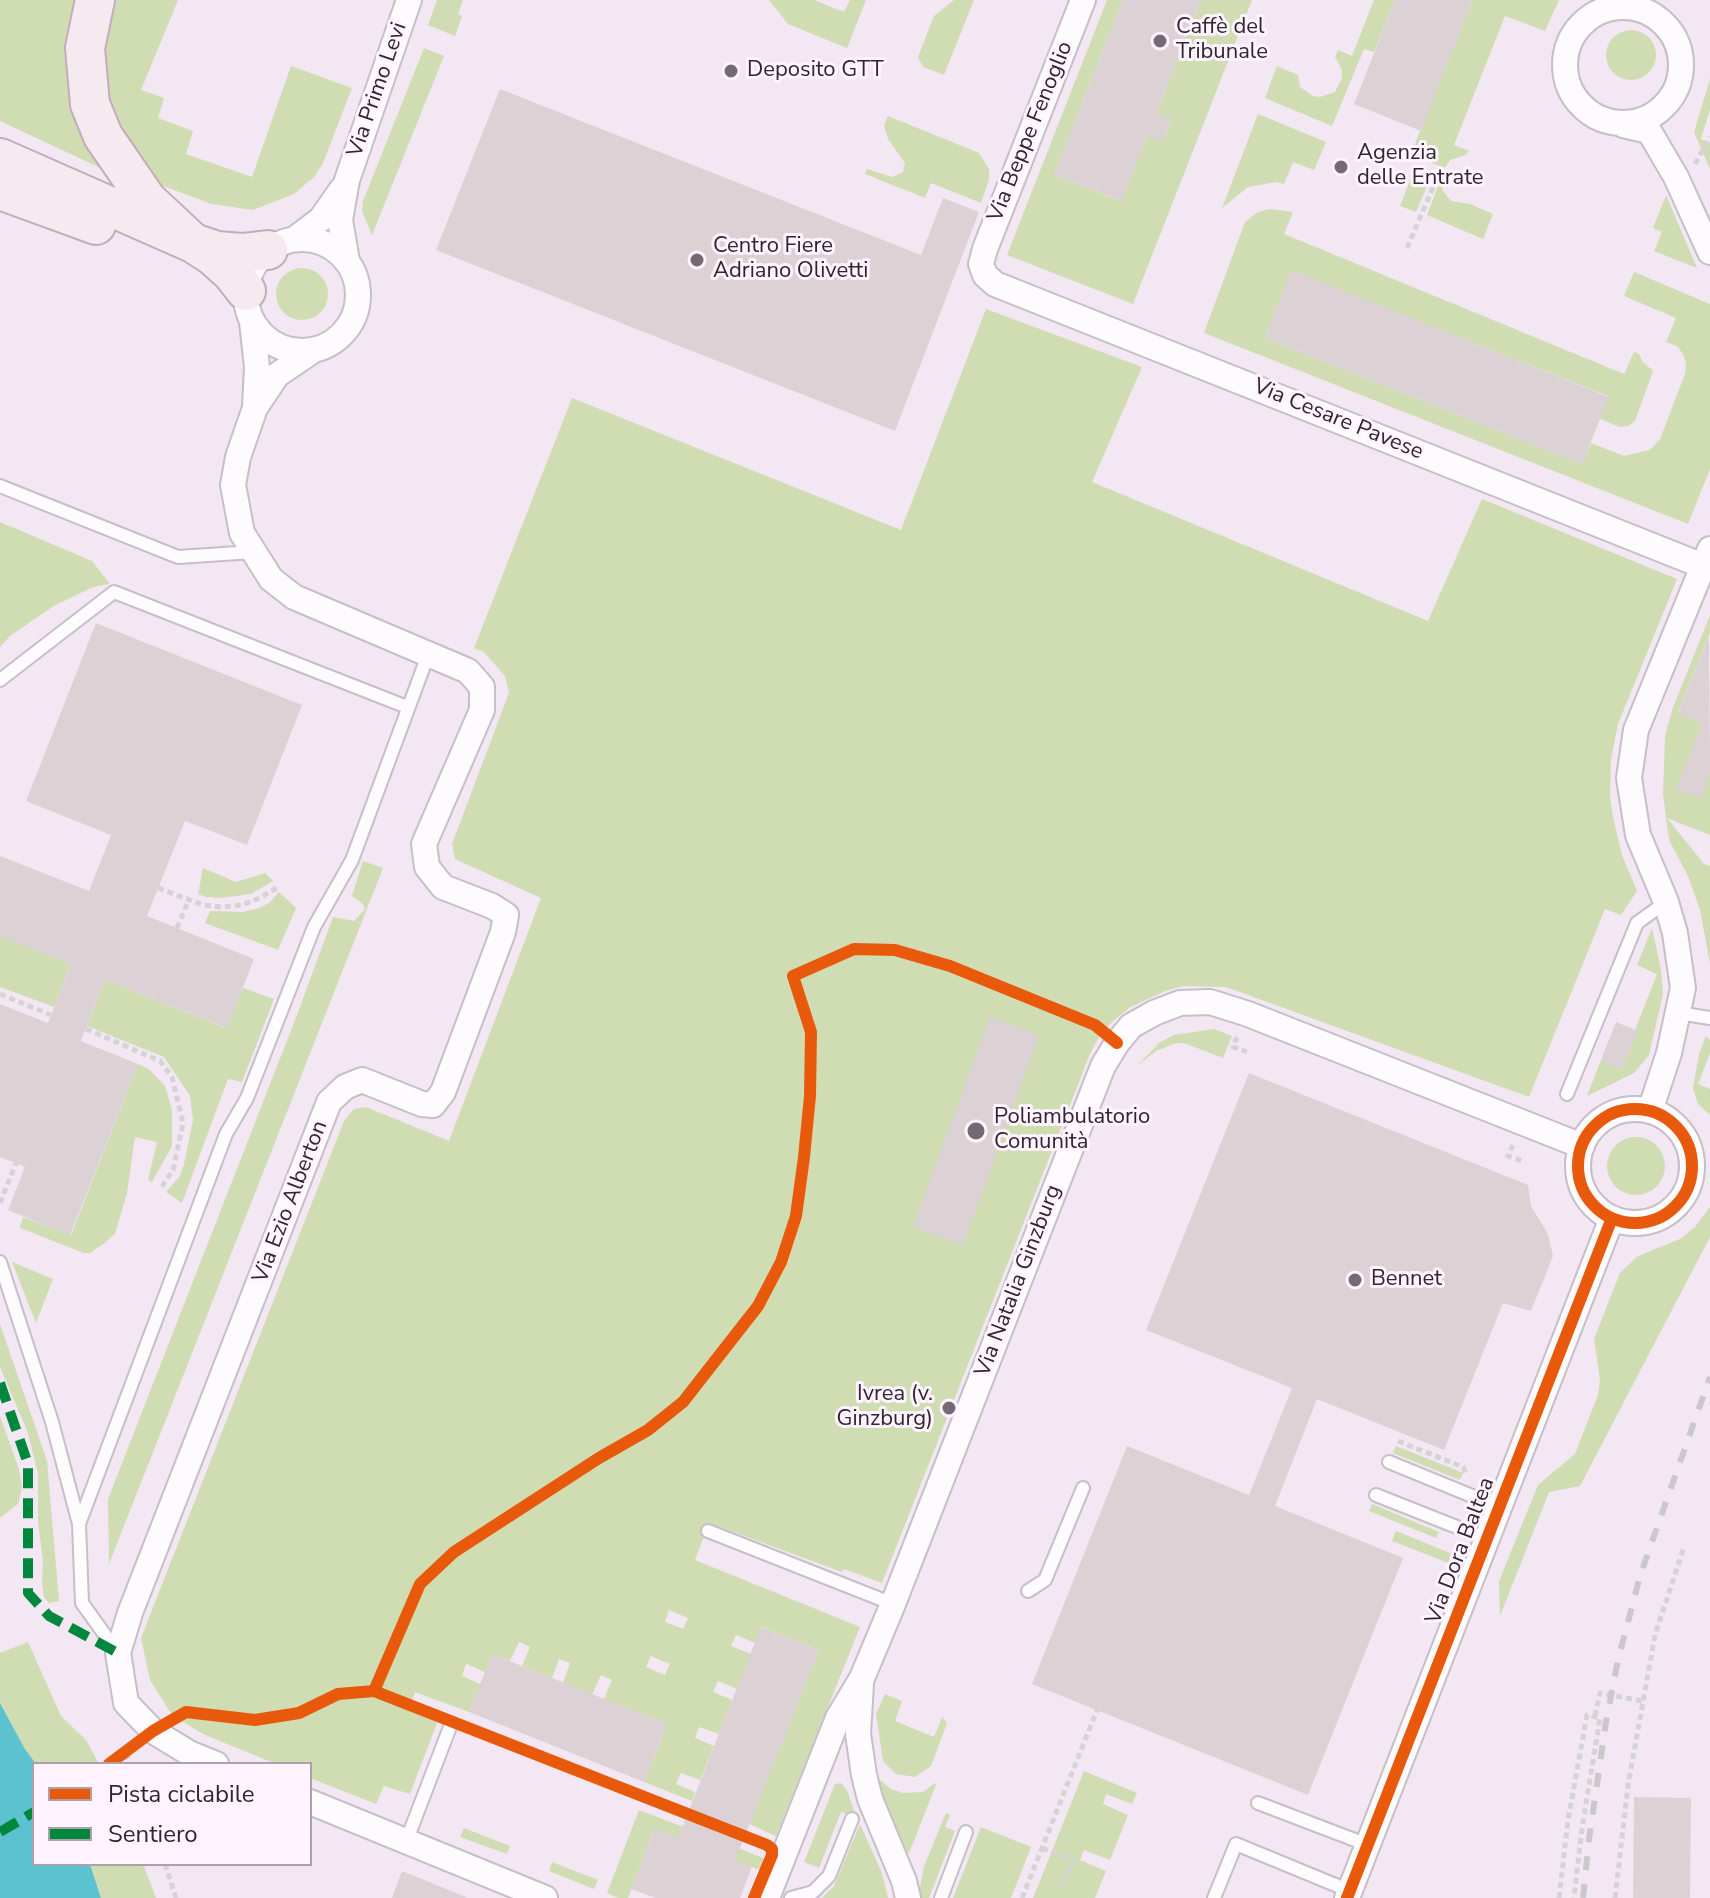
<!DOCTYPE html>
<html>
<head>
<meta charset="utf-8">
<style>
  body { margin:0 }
  #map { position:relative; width:1710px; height:1898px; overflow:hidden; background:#f2e7f2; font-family:"Nunito Sans",sans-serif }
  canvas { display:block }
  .legend { position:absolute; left:32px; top:1762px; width:280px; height:104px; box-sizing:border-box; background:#fff3ff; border:2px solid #aba1ab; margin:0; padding:10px 14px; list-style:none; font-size:24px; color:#2e272e }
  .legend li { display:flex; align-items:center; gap:16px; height:40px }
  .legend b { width:40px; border:2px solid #aba1ab }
</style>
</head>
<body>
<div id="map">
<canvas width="1710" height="1898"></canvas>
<ul class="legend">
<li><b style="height:10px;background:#e8590c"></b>Pista ciclabile</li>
<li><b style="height:10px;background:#00873e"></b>Sentiero</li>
</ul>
</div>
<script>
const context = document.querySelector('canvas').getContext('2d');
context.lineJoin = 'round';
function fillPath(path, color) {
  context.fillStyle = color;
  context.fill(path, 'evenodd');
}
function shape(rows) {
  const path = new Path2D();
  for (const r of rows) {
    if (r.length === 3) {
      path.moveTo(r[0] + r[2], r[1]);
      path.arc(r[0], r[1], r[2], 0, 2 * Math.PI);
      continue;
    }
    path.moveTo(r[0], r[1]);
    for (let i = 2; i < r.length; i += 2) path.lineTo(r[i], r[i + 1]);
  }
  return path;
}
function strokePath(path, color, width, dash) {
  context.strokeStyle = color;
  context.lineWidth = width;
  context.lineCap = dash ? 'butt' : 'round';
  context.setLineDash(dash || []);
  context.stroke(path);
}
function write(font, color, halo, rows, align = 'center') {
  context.font = font + ' "Nunito Sans",sans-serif';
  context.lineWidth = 6;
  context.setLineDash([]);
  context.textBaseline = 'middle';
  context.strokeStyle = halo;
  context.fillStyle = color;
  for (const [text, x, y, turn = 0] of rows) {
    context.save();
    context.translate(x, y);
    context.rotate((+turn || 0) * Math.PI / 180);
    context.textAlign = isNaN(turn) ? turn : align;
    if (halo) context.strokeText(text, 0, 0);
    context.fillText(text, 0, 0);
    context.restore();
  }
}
const green = shape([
  [0,0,79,0,107,171,0,121],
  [110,0,178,0,141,90,164,98,158,118,193,131,186,154,252,177,291,66,352,88,323,163,315,176,294,194,253,210,212,204,163,186,152,175,110,112,99,63],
  [437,0,463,0,458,14,462,16,455,36,428,25],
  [769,0,814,0,844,12,850,0,866,0,847,48,788,24],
  [954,0,974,0,944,75,923,67,918,57,934,16],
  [1107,0,1123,0,1054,175,1121,201,1147,136,1163,141,1171,121,1156,114,1201,0,1252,0,1133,304,1007,255],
  [1374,0,1395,0,1374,52,1364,49,1332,126,1265,98,1277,66,1298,75,1300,87,1313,96,1320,97,1335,92,1342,78,1342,70,1335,57,1338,50,1352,56],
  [1472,0,1559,0,1545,31,1505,16,1454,145,1469,151,1465,155,1450,160,1445,168,1411,154],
  [1631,55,25],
  [424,48,444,56,372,235,362,211,363,201],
  [1710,79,1710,109,1701,139,1710,143,1710,169,1694,132],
  [1258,114,1326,142,1314,170,1293,162,1284,184,1276,182,1248,187,1222,208],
  [888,116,979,153,989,169,989,179,981,203,931,183,925,198,865,174,867,169,892,177,903,172,905,163,888,139,884,125],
  [1411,178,1428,184,1416,212,1400,206],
  [1440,181,1443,191,1451,201,1470,204,1493,214,1483,239,1427,215],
  [1666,195,1697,268,1654,251,1662,232,1653,228],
  [1270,209,1293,212,1284,234,1624,374,1634,352,1639,354,1642,361,1653,371,1635,421,1628,426,1620,427,1600,419,1608,396,1291,271,1265,338,1582,464,1591,443,1624,456,1650,450,1660,439,1685,374,1686,364,1683,354,1677,346,1666,342,1676,318,1624,296,1634,272,1710,304,1710,469,1688,524,1204,333,1245,222,1258,212],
  [302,294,26],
  [986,309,1142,367,1092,482,1428,621,1482,499,1677,579,1618,724,1611,759,1610,796,1613,817,1622,855,1637,891,1621,915,1605,909,1529,1097,1226,987,1184,986,1165,991,1129,1008,1112,1022,1100,1035,1090,1054,882,1583,844,1569,842,1572,709,1523,695,1560,860,1627,776,1836,749,1824,819,1650,762,1627,755,1643,736,1635,731,1646,751,1654,737,1689,718,1681,713,1692,732,1700,719,1734,699,1727,695,1738,714,1746,700,1780,681,1773,676,1784,695,1792,692,1801,644,1782,667,1724,604,1699,612,1680,601,1675,592,1695,563,1683,570,1663,559,1659,552,1678,522,1666,530,1647,519,1642,510,1661,492,1654,485,1672,466,1664,462,1676,480,1684,469,1712,415,1692,411,1704,440,1715,410,1794,384,1786,376,1804,310,1778,310,1764,276,1764,203,1734,172,1715,150,1680,141,1638,344,1121,354,1109,366,1107,449,1141,541,898,455,859,452,844,509,693,505,676,484,652,474,648,572,398,901,530],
  [669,1610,688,1618,683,1629,665,1622],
  [651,1656,670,1664,665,1675,646,1667],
  [0,522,92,561,110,584,93,587,54,606,11,635,0,647],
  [1710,615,1710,633,1678,712,1702,722,1698,734,1710,739,1710,835,1667,818,1704,864,1710,866,1710,964,1700,910,1688,876,1669,840,1663,794,1665,737,1672,710],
  [363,861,383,868,109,1564,108,1499,297,1015,333,917,354,921,365,909,363,904,352,896],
  [203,868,236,882,265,873,273,881,251,894,221,898,206,897,198,894],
  [279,892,296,908,278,950,205,923,210,911,243,912,259,908,269,903],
  [1652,928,1661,970,1663,994,1649,1055,1634,1073,1587,1096,1601,1060,1622,1069,1637,1031,1635,1030,1657,974,1637,965],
  [0,935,71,964,54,1007,0,987],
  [105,980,226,1028,243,988,274,999,242,1082,228,1079,182,1203,166,1192,180,1176,184,1164,193,1120,190,1096,164,1057,87,1026],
  [1214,1029,1232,1036,1223,1058,1184,1043,1176,1043,1156,1051,1137,1066,1159,1043,1174,1035],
  [1706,1036,1710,1040,1710,1053,1698,1084,1710,1089,1710,1115,1698,1104,1693,1088,1699,1054],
  [138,1064,149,1069,165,1086,172,1110,172,1146,152,1182,148,1180,157,1142,135,1137,127,1193,115,1234,102,1245,90,1253,84,1253,20,1228,23,1217,71,1235],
  [1636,1166,29],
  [1710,1207,1710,1237,1580,1486,1549,1492,1500,1616,1499,1581,1538,1485,1575,1454,1598,1395,1600,1380,1594,1339,1620,1273,1638,1256,1680,1239,1695,1227],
  [12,1262,53,1279,36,1323],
  [0,1324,47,1461,59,1601,49,1603,44,1597,42,1583,43,1561,38,1522,38,1474,28,1433,0,1367],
  [0,1416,19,1469,22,1488,18,1504,0,1518],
  [1396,1446,1463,1473,1460,1480,1393,1453],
  [1372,1504,1439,1532,1436,1538,1369,1511],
  [1396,1531,1455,1555,1451,1564,1392,1541],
  [28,1642,61,1716,86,1740,99,1764,36,1764,25,1749,0,1703,0,1653],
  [885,1694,902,1701,895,1721,934,1737,942,1717,947,1723,931,1766,915,1777,896,1774,883,1761,876,1714],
  [1084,1771,1137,1793,1132,1804,1106,1794,1103,1804,1128,1815,1110,1860,1084,1850,1080,1860,1106,1871,1095,1898,1033,1898],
  [871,1773,891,1789,903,1793,923,1792,937,1782,910,1851,904,1857],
  [841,1783,847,1790,856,1817,841,1812,819,1868,804,1862,835,1784],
  [639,1810,697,1832,693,1844,654,1829,628,1898,618,1898,607,1893],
  [946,1813,950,1815,945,1827,955,1831,929,1898,918,1898,924,1866],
  [860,1824,882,1873,888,1898,822,1898,834,1886],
  [981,1827,1031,1847,1011,1898,953,1898],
  [464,1828,510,1846,507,1854,460,1837],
  [726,1843,768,1860,764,1872,721,1855],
  [552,1862,598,1880,594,1889,549,1871],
  [90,1864,143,1864,156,1898,101,1898]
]);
const water = shape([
  [0,1703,25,1749,36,1764,34,1764,34,1864,90,1864,101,1898,0,1898]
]);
const building = shape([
  [1123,0,1201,0,1156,114,1171,120,1163,142,1147,136,1122,201,1054,175],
  [1395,0,1472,0,1421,131,1354,104],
  [500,89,921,255,943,198,979,212,895,431,436,250],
  [1291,270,1609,397,1582,464,1265,338],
  [96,623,302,705,247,845,185,821,147,916,254,959,227,1028,105,980,81,1041,138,1064,70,1235,8,1210,25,1167,0,1157,0,1004,48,1023,71,964,0,936,0,856,89,891,111,835,26,801],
  [1709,636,1710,773,1700,798,1676,789,1702,723,1678,713],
  [990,1017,1039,1035,963,1245,913,1227],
  [1616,1022,1638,1031,1622,1069,1601,1060],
  [1249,1073,1528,1185,1531,1206,1548,1234,1553,1256,1531,1311,1503,1303,1444,1450,1317,1399,1275,1506,1403,1558,1308,1795,1032,1684,1127,1446,1249,1495,1292,1388,1146,1330],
  [761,1627,819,1650,735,1860,752,1867,740,1898,656,1898,631,1889,654,1829,678,1838],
  [492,1654,667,1724,644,1782,469,1712],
  [1634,1797,1691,1798,1690,1898,1633,1898],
  [402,1871,466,1897,466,1898,392,1898]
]);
const path = shape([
  [1695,164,1710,137],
  [1407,248,1438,176],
  [158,888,203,905,222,907,242,905,260,898,278,887],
  [177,928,189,899],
  [0,994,51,1015],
  [86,1029,160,1061,172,1077,183,1123,173,1170,161,1188],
  [1237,1037,1233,1047,1247,1052],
  [1513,1145,1508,1156,1523,1161],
  [0,1203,16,1163],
  [1398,1441,1463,1467,1466,1474],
  [374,1691,420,1584,454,1552,599,1458,648,1430,683,1402,758,1306,781,1262,796,1216,804,1157,810,1096,811,1032,793,976,854,949,895,950,950,966,1099,1028],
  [1595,1716,1600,1693,1642,1701],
  [178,1717,186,1712,255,1720,299,1713,338,1694,374,1691,437,1714],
  [468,1727,764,1843],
  [126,1753,130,1764],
  [1042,1848,1073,1860,1061,1888],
  [165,1864,176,1898],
  [1022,1898,1097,1710],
  [1559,1898,1568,1820,1587,1715,1600,1718,1582,1828,1574,1898],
  [1615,1898,1628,1785,1655,1635,1684,1547]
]);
const service = shape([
  [0,486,178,557,253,552],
  [0,680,114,592,407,707],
  [1679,1013,1710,1018],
  [1567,1094,1637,923,1666,902],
  [0,1262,52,1422,79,1524],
  [1389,1462,1499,1507],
  [1376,1495,1487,1539],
  [708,1531,893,1604],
  [1028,1591,1045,1580,1083,1488],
  [118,1653,82,1603,79,1524,226,1134,247,1098,314,927,352,860,428,655],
  [1258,1803,1368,1845],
  [406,1842,450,1727],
  [791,1898,813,1892,829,1876,852,1819],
  [941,1898,966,1832],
  [1214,1898,1236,1844,1350,1891]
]);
const minor = shape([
  [1083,0,985,249,981,264,985,275,995,284,1703,566],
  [1623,65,58],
  [1623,125,1649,131,1676,177,1710,252],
  [296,238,321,219,342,189],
  [302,295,56],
  [347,261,340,220,347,180,409,0],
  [252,322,257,367,255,406],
  [1635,1166,57],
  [1650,1111,1669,1053,1683,988,1675,933,1666,902,1638,835,1629,778,1636,730,1710,549],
  [861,1684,858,1734,864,1775,870,1799,904,1881,908,1898],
  [216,1764,189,1753,153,1731,126,1703,118,1653,130,1613,329,1102,345,1087,362,1080,422,1104,433,1105,443,1092,503,932,506,915,492,906,443,887,427,867,424,844,482,710,482,687,468,671,294,597,271,579,242,533,233,485,238,457,255,408,277,375,314,350],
  [310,1802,545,1898],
  [767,1898,838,1718,862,1678,893,1604,1103,1066,1117,1043,1131,1026,1154,1013,1180,1003,1210,1002,1248,1014,1582,1146],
  [1347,1898,1612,1218]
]);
const primary = shape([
  [95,0,85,48,90,104,103,136,147,200,193,243,213,256,231,272,246,291],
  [0,158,193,243,217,251,242,253,268,250],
  [0,190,96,225]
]);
const rail = shape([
  [1583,1898,1589,1839,1606,1722,1618,1660,1640,1576,1710,1377]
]);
const quiet = shape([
  [0,1383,28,1464,28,1593,49,1616,118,1653],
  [0,1832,34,1812]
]);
const cycleway = shape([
  [1635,1166,57],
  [374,1691,420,1584,454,1552,599,1458,648,1430,683,1402,758,1306,781,1262,796,1216,804,1157,810,1096,811,1032,793,976,854,949,895,950,950,966,1095,1025,1117,1043],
  [109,1764,153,1731,186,1712,255,1720,299,1713,338,1694,374,1691,767,1845,772,1849,772,1855,754,1898],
  [1347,1898,1612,1218]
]);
const markers = [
  [1160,41,8,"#736a73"],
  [731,71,8,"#736a73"],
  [1341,167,8,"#736a73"],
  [697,260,8,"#736a73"],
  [976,1131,10,"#736a73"],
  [1355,1280,8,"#736a73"],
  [949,1408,8,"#736a73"]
];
const poiNames = [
  ["Caffè del",1176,28],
  ["Tribunale",1176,53],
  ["Deposito GTT",747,71],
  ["Agenzia",1357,154],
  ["delle Entrate",1357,179],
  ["Centro Fiere",713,247],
  ["Adriano Olivetti",713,272],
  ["Poliambulatorio",994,1118],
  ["Comunità",994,1143],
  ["Bennet",1371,1280],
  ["Ivrea (v.",933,1395,"right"],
  ["Ginzburg)",933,1420,"right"]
];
const streetNames = [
  ["Via Primo Levi",378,90,-71],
  ["Via Beppe Fenoglio",1031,132,-68],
  ["Via Cesare Pavese",1338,420,22],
  ["Via Ezio Alberton",291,1202,-69],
  ["Via Natalia Ginzburg",1019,1281,-69],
  ["Via Dora Baltea",1461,1551,-69]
];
fillPath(green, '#d0ddb3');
fillPath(water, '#5cc2cf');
fillPath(building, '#dcd2d5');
strokePath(service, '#c7bfc7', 16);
strokePath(minor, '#c7bfc7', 28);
strokePath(primary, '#c2adba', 42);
strokePath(path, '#d6d3d6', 5, [6, 4]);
strokePath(service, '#fdfbfd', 12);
strokePath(minor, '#fdfbfd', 24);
strokePath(primary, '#f5eaf0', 38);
strokePath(rail, '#cac8ca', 6, [14, 14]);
strokePath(quiet, '#00873e', 10, [20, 10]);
strokePath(cycleway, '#e8590c', 12);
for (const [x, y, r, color] of markers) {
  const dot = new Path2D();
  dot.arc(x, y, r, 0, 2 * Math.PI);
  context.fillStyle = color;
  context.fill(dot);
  strokePath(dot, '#fff3ff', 3);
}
write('22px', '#2e272e', '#fff3ff', poiNames, 'left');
write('22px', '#2e272e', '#fff3ff', streetNames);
</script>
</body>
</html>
